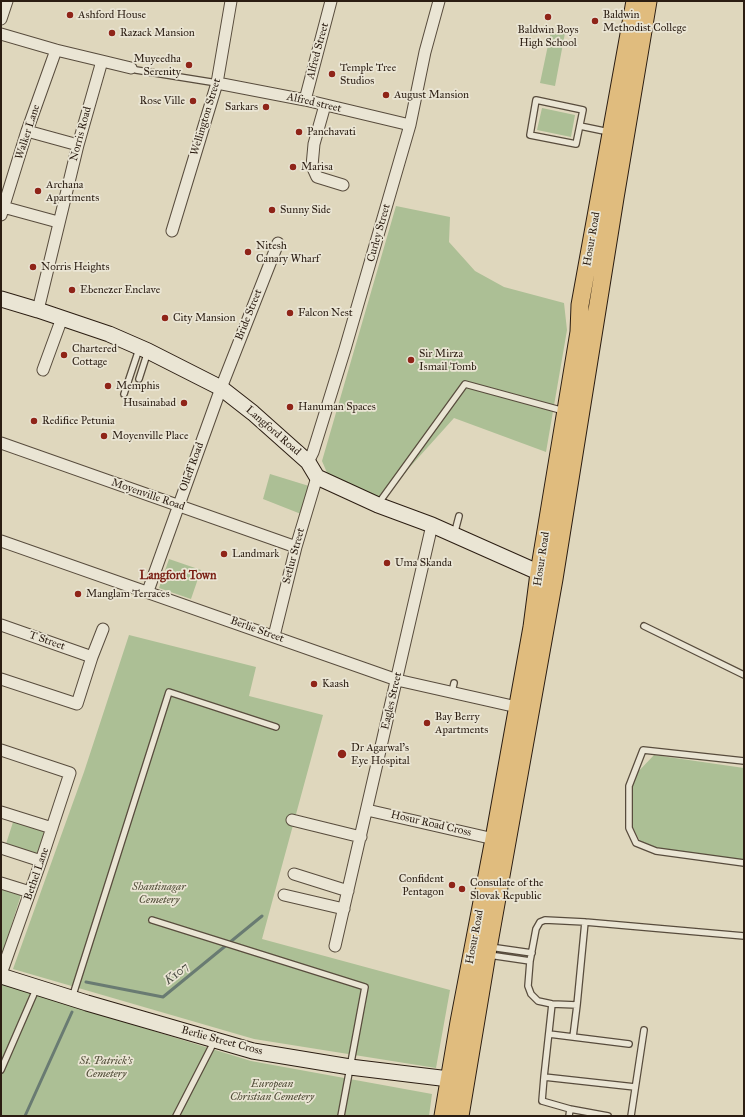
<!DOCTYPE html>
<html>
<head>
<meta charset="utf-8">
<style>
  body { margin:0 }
  #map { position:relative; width:745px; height:1117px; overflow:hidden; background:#dfd7bd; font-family:"IM FELL Great Primer",serif }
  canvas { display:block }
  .frame { position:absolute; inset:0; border:2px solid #2b1d12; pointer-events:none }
</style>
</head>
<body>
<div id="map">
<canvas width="745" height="1117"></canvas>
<div class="frame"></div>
</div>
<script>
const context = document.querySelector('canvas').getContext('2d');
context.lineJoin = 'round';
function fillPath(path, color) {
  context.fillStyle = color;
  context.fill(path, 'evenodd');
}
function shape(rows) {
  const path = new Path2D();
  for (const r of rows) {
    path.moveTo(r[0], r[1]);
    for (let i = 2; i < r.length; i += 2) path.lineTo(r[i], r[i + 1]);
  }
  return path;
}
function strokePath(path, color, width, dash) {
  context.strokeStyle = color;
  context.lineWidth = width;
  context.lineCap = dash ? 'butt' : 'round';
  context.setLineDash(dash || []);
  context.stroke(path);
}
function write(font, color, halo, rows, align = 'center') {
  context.font = font + ' "IM FELL Great Primer",serif';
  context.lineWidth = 3.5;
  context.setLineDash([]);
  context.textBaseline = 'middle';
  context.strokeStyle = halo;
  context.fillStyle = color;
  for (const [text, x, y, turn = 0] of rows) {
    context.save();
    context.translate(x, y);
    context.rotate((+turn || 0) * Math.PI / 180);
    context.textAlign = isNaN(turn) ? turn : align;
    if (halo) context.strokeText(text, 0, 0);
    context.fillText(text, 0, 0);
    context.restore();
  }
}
const green = shape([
  [551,31,565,33,555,86,540,83],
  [542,108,575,115,571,137,537,130],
  [396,206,450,217,449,242,475,271,504,287,564,303,567,330,546,452,454,418,409,468,384,500,328,475,322,461],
  [270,474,309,486,301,514,263,499],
  [169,559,201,570,191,599,159,588],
  [129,635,256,667,249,696,323,715,262,939,450,990,436,1068,254,1039,13,969,84,772],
  [654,755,744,768,744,861,643,847,630,822,631,787,635,775],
  [14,819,49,830,40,858,5,847],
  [1,888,21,895,1,958],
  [1,984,251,1061,432,1094,429,1116,1,1116]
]);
const stream = shape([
  [86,982,163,997,262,916],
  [25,1116,72,1012]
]);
const lane = shape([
  [131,68,136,70,217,83],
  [536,100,583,110,576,144,530,135,536,100],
  [580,126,609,132],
  [139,379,148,351],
  [124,394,139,349],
  [378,504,465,384,564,411],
  [454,535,459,516],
  [644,626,744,675],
  [452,692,454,683],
  [744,761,643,750,629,786,629,828,636,843,656,851,744,863],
  [152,920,365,987,341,1116],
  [585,922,577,1005,552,1004,538,1001,531,994,528,986,530,961,536,929,540,922,545,920,585,922,744,936],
  [490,947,532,953],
  [489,955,530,961],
  [72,998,169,692,276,727],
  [552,1004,544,1077,635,1087],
  [549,1034,629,1044],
  [573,1037,577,1005],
  [1,1070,37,987],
  [544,1077,542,1101,570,1109,569,1116],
  [570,1109,608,1116],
  [176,1116,215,1040],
  [631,1116,644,1030]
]);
const street = shape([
  [1,19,7,1],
  [1,34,56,50,102,61,78,145,38,310],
  [102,61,131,68],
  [217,83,305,100,410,125],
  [305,100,331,1],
  [325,105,314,144,312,166,317,177,343,185],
  [27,131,78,145],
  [3,207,58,222],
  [1,215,27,131,56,50],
  [172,231,217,83,231,1],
  [43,370,62,318],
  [1,443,296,547],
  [308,462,313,452,345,349,410,125,425,52,439,1],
  [1,541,397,680,517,707],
  [148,591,221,388,278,243],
  [1,625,92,657],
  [274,636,296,547,317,477],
  [1,679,77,704,92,657,103,629],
  [1,750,70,773,41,861,1,974],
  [367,810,494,839],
  [1,812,52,828],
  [292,820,361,837],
  [1,848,41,861],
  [294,874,348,891],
  [1,883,30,892],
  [284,895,344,909],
  [335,946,432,525]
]);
const secondary = shape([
  [1,299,38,310,109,334,148,351,221,388,253,413,308,462,317,477,378,505,432,525,549,577],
  [1,976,87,1003,253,1051,350,1067,449,1079]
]);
const primary = shape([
  [443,1116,459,1022,494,839,532,627,539,573,579,332,580,305,635,1],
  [460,1116,487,954,554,579,615,198,648,1]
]);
const markers = [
  [70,15,4,"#8f2418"],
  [548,17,4,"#8f2418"],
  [595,21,4,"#8f2418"],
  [112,33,4,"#8f2418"],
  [189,65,4,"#8f2418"],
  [332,74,4,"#8f2418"],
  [386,95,4,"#8f2418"],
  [193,101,4,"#8f2418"],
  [266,107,4,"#8f2418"],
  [299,132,4,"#8f2418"],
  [293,167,4,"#8f2418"],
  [38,191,4,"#8f2418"],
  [272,210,4,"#8f2418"],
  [248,252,4,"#8f2418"],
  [33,267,4,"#8f2418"],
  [72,290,4,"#8f2418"],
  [290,313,4,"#8f2418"],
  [165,318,4,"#8f2418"],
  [64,355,4,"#8f2418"],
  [411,360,4,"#8f2418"],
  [108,386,4,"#8f2418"],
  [184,403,4,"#8f2418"],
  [290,407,4,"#8f2418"],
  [34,421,4,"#8f2418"],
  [104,436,4,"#8f2418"],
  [224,554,4,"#8f2418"],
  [387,563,4,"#8f2418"],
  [78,594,4,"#8f2418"],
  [314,684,4,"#8f2418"],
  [427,723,4,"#8f2418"],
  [342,754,5,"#8f2418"],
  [452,885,4,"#8f2418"],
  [462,889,4,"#8f2418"]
];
const poiNames = [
  ["Ashford House",78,15],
  ["Baldwin",603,15],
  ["Methodist College",603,28],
  ["Baldwin Boys",548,30,"center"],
  ["High School",548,43,"center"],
  ["Razack Mansion",120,33],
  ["Muyeedha",181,59,"right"],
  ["Serenity",181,72,"right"],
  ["Temple Tree",340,68],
  ["Studios",340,81],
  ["August Mansion",394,95],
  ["Rose Ville",185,101,"right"],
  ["Sarkars",258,107,"right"],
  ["Panchavati",307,132],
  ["Marisa",301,167],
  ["Archana",46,185],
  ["Apartments",46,198],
  ["Sunny Side",280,210],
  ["Nitesh",256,246],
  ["Canary Wharf",256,259],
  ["Norris Heights",41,267],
  ["Ebenezer Enclave",80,290],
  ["Falcon Nest",298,313],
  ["City Mansion",173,318],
  ["Chartered",72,349],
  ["Cottage",72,362],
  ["Sir Mirza",419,354],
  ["Ismail Tomb",419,367],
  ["Memphis",116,386],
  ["Husainabad",176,403,"right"],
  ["Hanuman Spaces",298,407],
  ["Redifice Petunia",42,421],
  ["Moyenville Place",112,436],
  ["Landmark",232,554],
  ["Uma Skanda",395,563],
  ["Manglam Terraces",86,594],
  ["Kaash",322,684],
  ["Bay Berry",435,717],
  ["Apartments",435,730],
  ["Dr Agarwal's",351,748],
  ["Eye Hospital",351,761],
  ["Confident",444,879,"right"],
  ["Pentagon",444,892,"right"],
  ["Consulate of the",470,883],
  ["Slovak Republic",470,896]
];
const streetNames = [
  ["Alfred Street",318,51,-75],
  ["Alfred street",314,103,13],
  ["Wellington Street",206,117,-73],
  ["Walker Lane",28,132,-72],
  ["Norris Road",81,134,-75],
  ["Curley Street",379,233,-74],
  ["Hosur Road",592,239,-80],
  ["Bride Street",249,315,-68],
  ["Langford Road",273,431,41],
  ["Olleff Road",192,467,-70],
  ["Moyenville Road",148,495,19],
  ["Setlur Street",294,556,-75],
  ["Hosur Road",542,559,-81],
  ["Berlie Street",257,630,20],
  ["T Street",47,641,19],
  ["Eagles Street",392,701,-77],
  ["Hosur Road Cross",431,824,13],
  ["Bethel Lane",37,874,-71],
  ["Hosur Road",475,937,-79],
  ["Berlie Street Cross",222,1041,15]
];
const parkNames = [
  ["Shantinagar",159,887],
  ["Cemetery",159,900],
  ["St. Patrick's",106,1061],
  ["Cemetery",106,1074],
  ["European",272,1084],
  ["Christian Cemetery",272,1097]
];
const neighbourhoodNames = [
  ["Langford Town",178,576]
];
const waterNames = [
  ["K107",177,974,-39]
];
fillPath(green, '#acbf95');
strokePath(stream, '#697b72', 3);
strokePath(lane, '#584c3d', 8);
strokePath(street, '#584c3d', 13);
strokePath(secondary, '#2b1d12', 17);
strokePath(primary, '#2b1d12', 19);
strokePath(lane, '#eae5d4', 5.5);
strokePath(street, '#eae5d4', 11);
strokePath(secondary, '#eae5d4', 15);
strokePath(primary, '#e0bc7e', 17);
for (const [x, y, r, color] of markers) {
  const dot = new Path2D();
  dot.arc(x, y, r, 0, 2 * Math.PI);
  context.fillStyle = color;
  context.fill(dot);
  strokePath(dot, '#eae5d4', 1.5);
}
write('11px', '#2b1d12', '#eae5d4', poiNames, 'left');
write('11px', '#2b1d12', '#eae5d4', streetNames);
write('italic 11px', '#524e39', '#eae5d4', parkNames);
write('bold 12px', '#7a1f14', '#eae5d4', neighbourhoodNames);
write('italic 12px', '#4a4c42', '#eae5d4', waterNames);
</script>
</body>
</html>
